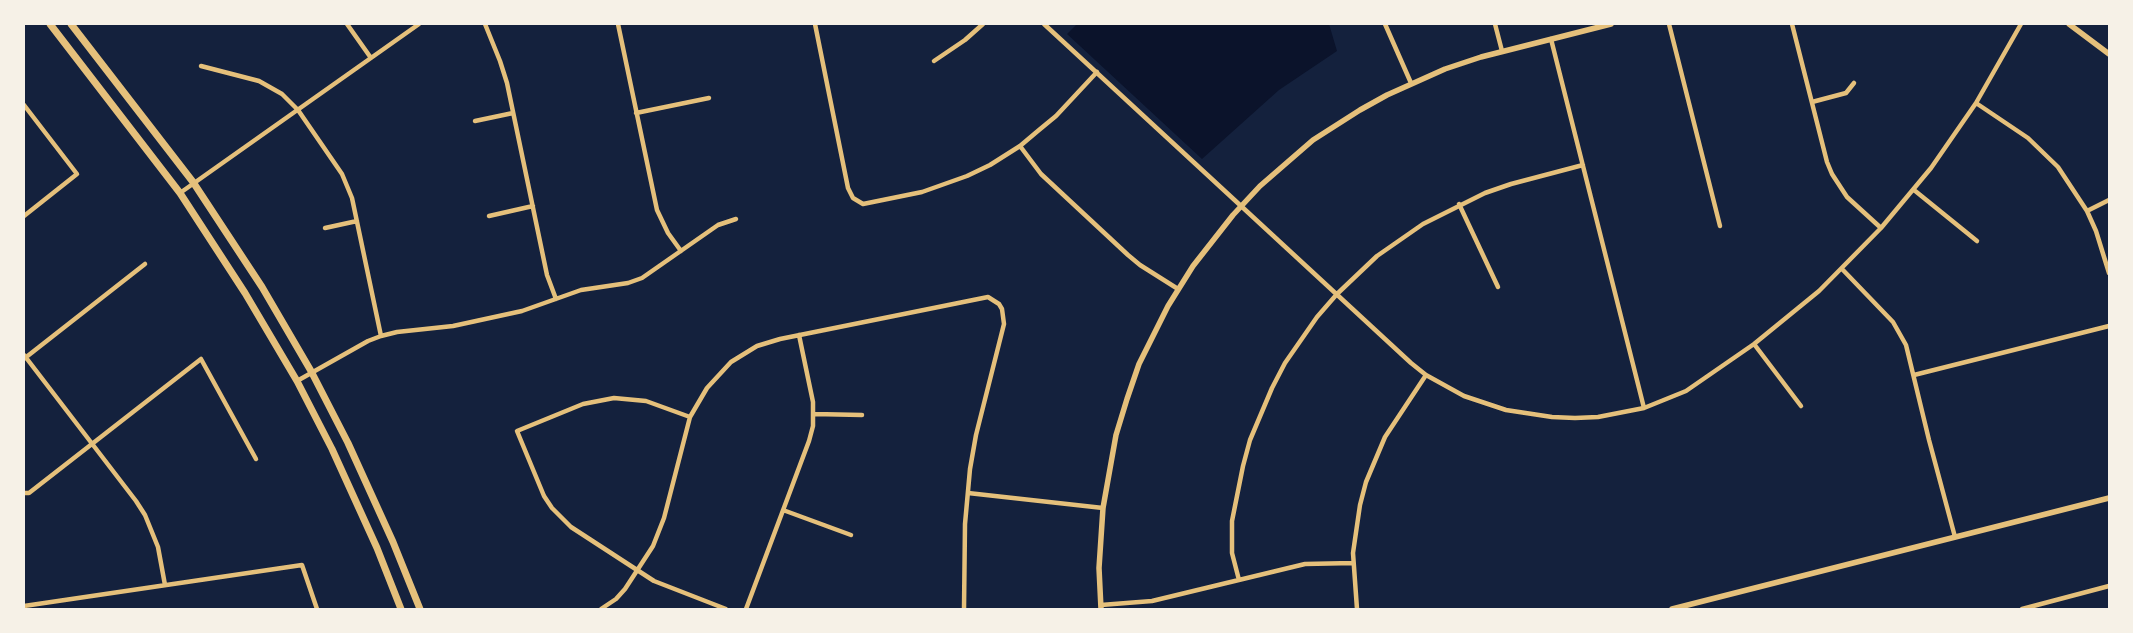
<!DOCTYPE html>
<html>
<head>
<meta charset="utf-8">
<style>
  body { margin:0 }
  #map { position:relative; width:2133px; height:633px; overflow:hidden; background:#14213d; font-family:"Libre Baskerville",serif }
  canvas { display:block }
  .frame { position:absolute; inset:0; border:25px solid #f6f1e7; pointer-events:none }
</style>
</head>
<body>
<div id="map">
<canvas width="2133" height="633"></canvas>
<div class="frame"></div>
</div>
<script>
const context = document.querySelector('canvas').getContext('2d');
context.lineJoin = 'round';
function fillPath(path, color) {
  context.fillStyle = color;
  context.fill(path, 'evenodd');
}
function shape(rows) {
  const path = new Path2D();
  for (const r of rows) {
    path.moveTo(r[0], r[1]);
    for (let i = 2; i < r.length; i += 2) path.lineTo(r[i], r[i + 1]);
  }
  return path;
}
function strokePath(path, color, width, dash) {
  context.strokeStyle = color;
  context.lineWidth = width;
  context.lineCap = dash ? 'butt' : 'round';
  context.setLineDash(dash || []);
  context.stroke(path);
}
const water = shape([
  [1077,24,1329,24,1337,51,1279,90,1202,159,1067,34]
]);
const minor = shape([
  [347,24,371,58],
  [485,24,500,61,507,83,547,275,556,299],
  [618,24,657,210,668,233,681,251],
  [815,24,848,188,853,198,863,204,922,192,967,176,990,165,1020,146,1039,130,1056,116,1097,72],
  [1044,24,1411,363,1426,375,1464,396,1506,410,1552,417,1575,418,1598,417,1644,408,1686,391,1754,344,1819,291,1881,228,1931,168,1976,103,2021,24],
  [1385,24,1411,83],
  [1495,24,1502,51],
  [1669,24,1720,226],
  [1792,24,1827,162,1832,174,1847,197,1881,228],
  [1551,39,1644,408],
  [934,61,965,40,983,24],
  [201,66,259,81,282,94,298,110,342,174,352,198,381,336],
  [1812,102,1846,93,1854,83],
  [1976,103,2028,138,2058,167,2087,211,2096,231,2109,273],
  [24,105,77,174,24,216],
  [636,113,709,98],
  [475,121,513,113],
  [1020,146,1041,174,1128,255,1140,265,1178,289],
  [1914,190,1977,241],
  [180,193,419,24],
  [1459,204,1498,287],
  [2087,211,2109,200],
  [489,216,533,206],
  [325,228,357,221],
  [1842,269,1893,322,1906,345,1929,440,1955,537],
  [1754,344,1801,406],
  [24,355,136,501,145,515,158,547,165,585],
  [25,358,145,264],
  [1914,375,2109,326],
  [297,381,368,341,381,336,397,332,453,326,522,311,581,290,628,283,642,278,718,225,736,219],
  [814,414,862,415],
  [690,417,646,401,614,398,583,404,517,431,544,496,552,508,571,527,654,581,726,609],
  [24,493,29,493,201,359,256,459],
  [968,493,1103,508],
  [783,510,851,535],
  [1239,580,1232,553,1232,521,1243,466,1250,440,1272,388,1285,363,1317,317,1337,294,1377,256,1423,224,1485,193,1511,184,1583,165],
  [1101,605,1152,601,1305,564,1353,563],
  [24,606,302,565,317,609],
  [601,609,616,599,625,589,653,546,664,518,690,417,707,388,731,362,757,346,780,339,988,297,999,304,1002,309,1004,324,976,435,970,469,965,524,964,609],
  [746,609,809,441,813,426,813,402,799,335],
  [1357,609,1353,553,1360,505,1366,482,1385,437,1426,375],
  [2022,609,2109,586]
]);
const tertiary = shape([
  [2069,24,2109,54],
  [1101,609,1099,568,1103,508,1116,435,1127,399,1139,364,1168,306,1193,266,1233,215,1260,186,1313,140,1360,110,1387,95,1445,69,1481,57,1611,24],
  [1672,609,2109,498]
]);
const secondary = shape([
  [50,24,180,193,245,293,297,381,332,449,377,548,401,609],
  [71,24,193,182,262,287,311,371,348,443,393,542,420,609]
]);
fillPath(water, '#0b132b');
strokePath(minor, '#e5c07b', 4.5);
strokePath(tertiary, '#e5c07b', 5.5);
strokePath(secondary, '#e5c07b', 7);
</script>
</body>
</html>
